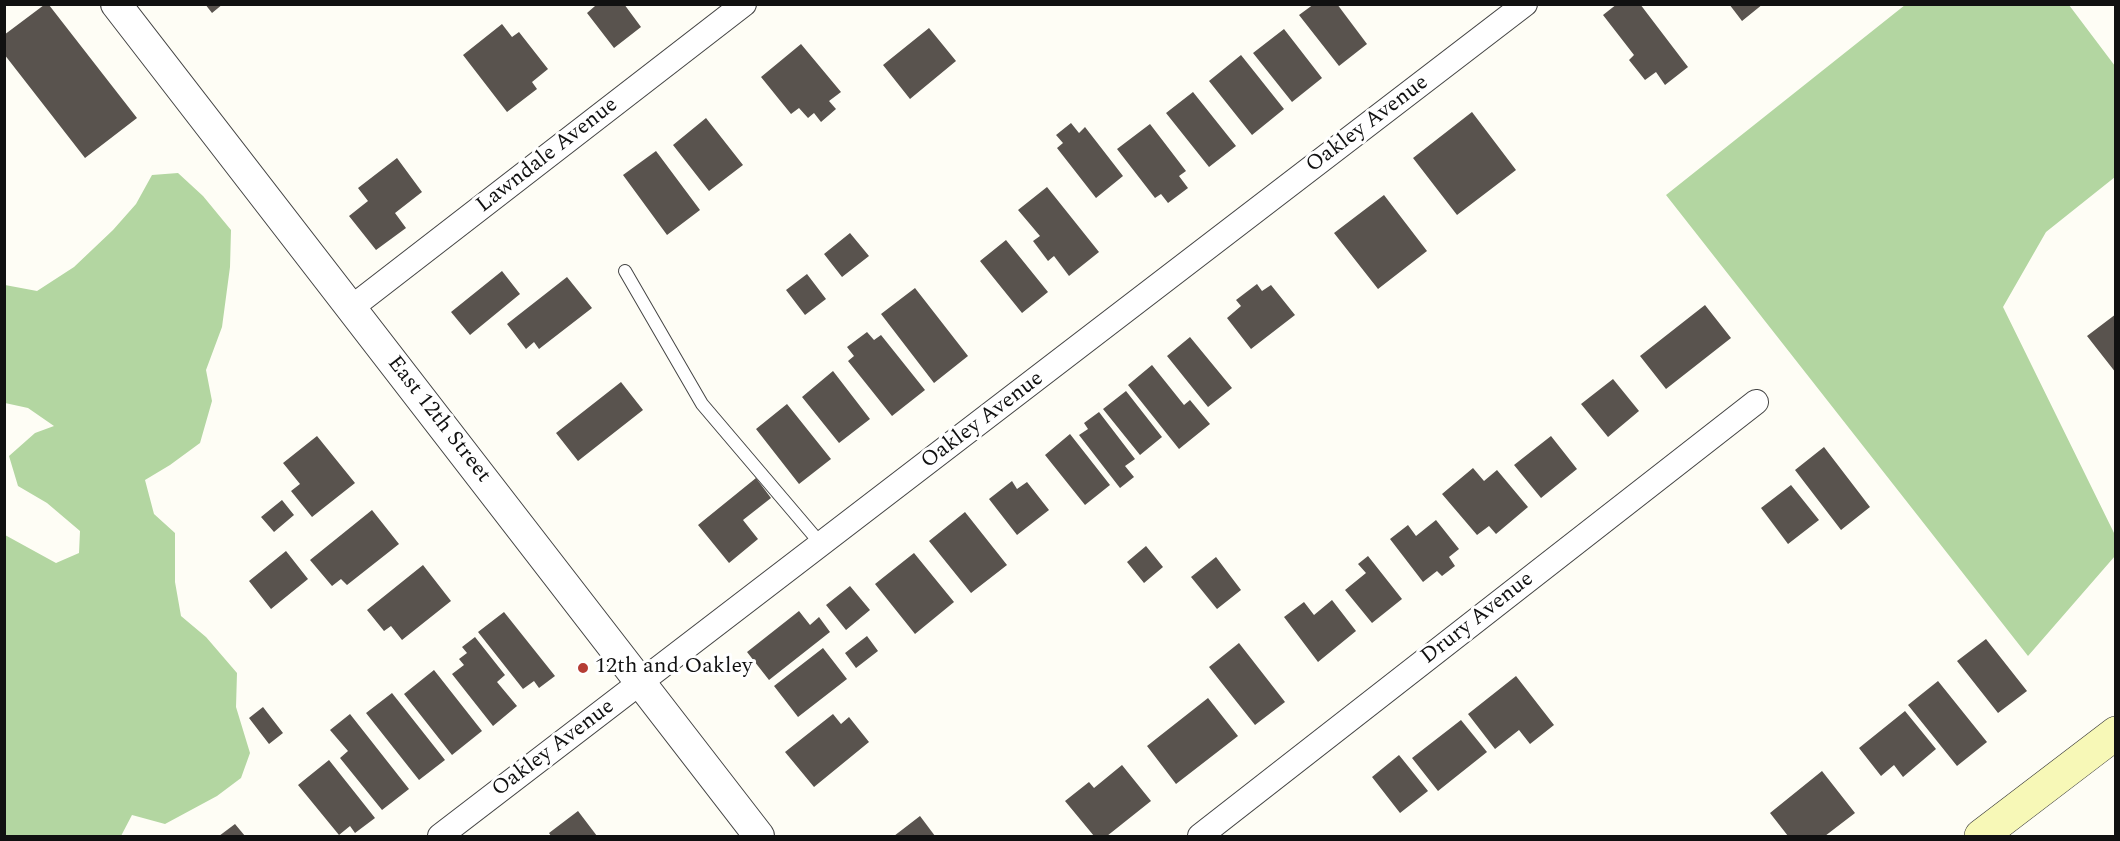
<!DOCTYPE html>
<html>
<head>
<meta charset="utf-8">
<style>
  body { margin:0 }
  #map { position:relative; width:2120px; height:841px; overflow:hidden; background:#fefdf5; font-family:Spectral,serif }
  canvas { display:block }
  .frame { position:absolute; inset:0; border:6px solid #111; pointer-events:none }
</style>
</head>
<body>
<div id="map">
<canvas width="2120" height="841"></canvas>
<div class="frame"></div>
</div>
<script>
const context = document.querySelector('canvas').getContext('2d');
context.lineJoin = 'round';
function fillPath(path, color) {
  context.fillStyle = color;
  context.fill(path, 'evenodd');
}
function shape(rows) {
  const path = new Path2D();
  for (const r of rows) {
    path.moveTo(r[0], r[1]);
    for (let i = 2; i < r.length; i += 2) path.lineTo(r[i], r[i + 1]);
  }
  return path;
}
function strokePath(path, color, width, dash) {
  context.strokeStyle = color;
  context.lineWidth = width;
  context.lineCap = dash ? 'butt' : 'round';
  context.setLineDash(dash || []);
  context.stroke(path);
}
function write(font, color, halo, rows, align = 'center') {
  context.font = font + ' Spectral,serif';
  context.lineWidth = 6;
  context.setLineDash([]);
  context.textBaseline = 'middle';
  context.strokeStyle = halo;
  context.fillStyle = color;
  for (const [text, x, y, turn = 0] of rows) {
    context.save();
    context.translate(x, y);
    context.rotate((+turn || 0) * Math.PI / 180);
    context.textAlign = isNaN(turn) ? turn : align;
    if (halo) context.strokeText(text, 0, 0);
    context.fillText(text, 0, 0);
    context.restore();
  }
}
const forest = shape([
  [1905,5,2069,5,2115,66,2115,177,2046,232,2003,307,2115,535,2115,556,2028,656,1666,195],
  [178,173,203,196,231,230,230,267,222,327,206,370,212,401,200,443,170,465,145,480,154,514,175,533,175,582,181,616,206,637,237,673,236,707,250,753,241,778,217,796,165,824,132,815,121,836,5,836,5,535,56,563,79,553,80,531,47,503,18,486,9,456,35,433,54,426,28,408,5,403,5,285,37,291,74,267,113,230,136,204,152,175]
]);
const building = shape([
  [205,4,223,4,212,13],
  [594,4,624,4,641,27,614,48,587,13,595,6],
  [1314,4,1337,4,1367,44,1339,66,1299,15],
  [1617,4,1640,4,1688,67,1665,85,1656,72,1645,80,1629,60,1634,55,1603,15],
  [1729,4,1763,4,1742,21],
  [44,5,49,5,137,118,85,158,4,54,4,35],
  [502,24,512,37,519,32,548,69,532,82,537,89,507,112,463,55],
  [929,28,956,61,910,99,883,65],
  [1284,29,1322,78,1292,102,1253,53],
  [801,44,841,92,829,101,836,109,821,122,814,113,808,118,799,108,791,114,761,77],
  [1241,55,1284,109,1252,135,1209,81],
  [1193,92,1236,146,1209,167,1166,113],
  [1472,112,1516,170,1457,215,1413,158],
  [706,118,743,165,709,191,673,145],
  [1071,123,1079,133,1085,127,1123,176,1096,198,1057,148,1063,143,1056,135],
  [1150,124,1186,171,1179,176,1188,188,1168,203,1161,194,1155,198,1117,149],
  [656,151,700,210,667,235,623,175],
  [397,158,422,192,395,213,406,228,376,250,349,216,368,201,358,188],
  [1047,187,1099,252,1069,276,1054,256,1048,261,1033,241,1040,236,1018,210],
  [1384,195,1427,251,1378,289,1334,233],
  [850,233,869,256,842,277,824,254],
  [1006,240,1048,292,1022,313,980,261],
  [502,271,520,294,470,335,451,312],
  [807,274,826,299,805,315,786,290],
  [567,277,592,308,539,349,534,342,526,349,507,324],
  [1257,284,1262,291,1271,285,1295,315,1251,349,1227,318,1241,306,1236,300],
  [915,288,968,356,934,383,881,314],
  [1705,305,1731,338,1666,389,1640,356],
  [2116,314,2116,373,2087,336],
  [867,332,874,340,881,335,925,390,892,416,848,361,854,356,847,347],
  [1190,337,1232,388,1208,407,1167,356],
  [1152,365,1184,405,1190,400,1210,424,1179,449,1128,385],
  [833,371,870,419,839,443,802,397],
  [1613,379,1639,411,1608,437,1581,404],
  [621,382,643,410,578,461,556,433],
  [1126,391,1162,437,1140,455,1103,409],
  [787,404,831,459,799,484,756,429],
  [1099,412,1135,459,1125,466,1134,477,1120,488,1079,435,1088,429,1084,423],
  [1070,434,1110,485,1085,505,1045,455],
  [317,436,355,483,312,517,291,491,300,484,283,463],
  [1551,436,1577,469,1541,498,1514,465],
  [1824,447,1870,507,1841,530,1795,470],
  [1473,468,1484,481,1497,470,1528,507,1496,534,1489,526,1477,535,1442,494],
  [756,478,771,498,743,520,758,539,729,563,698,525],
  [1012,481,1017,489,1027,482,1049,510,1017,535,989,499],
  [1791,485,1819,520,1788,544,1761,508],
  [282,500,294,515,274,532,261,517],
  [372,510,399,544,347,585,341,579,332,586,310,560],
  [965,512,1007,565,971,593,929,541],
  [1436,520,1459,549,1449,557,1455,566,1442,576,1437,571,1423,582,1390,539,1408,525,1416,536],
  [1146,546,1163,567,1144,583,1127,562],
  [286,551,308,579,271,609,249,581],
  [914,553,954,602,915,634,875,584],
  [1368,556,1402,599,1372,623,1345,590,1366,573,1358,564],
  [1216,557,1241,590,1217,609,1191,577],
  [423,565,451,601,402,640,391,626,384,631,367,610],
  [850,586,870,610,846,630,826,605],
  [1332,600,1356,631,1318,662,1284,617,1304,602,1314,615],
  [799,611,810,625,819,617,830,632,769,680,747,652],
  [504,612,555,676,539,688,534,681,523,689,478,632],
  [867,636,878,651,856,668,845,653],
  [475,637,505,675,497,682,517,706,493,726,452,674,464,665,459,659,467,653,462,647],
  [1986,639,2027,691,1998,713,1957,661],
  [1239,643,1285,702,1255,725,1209,667],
  [823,648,847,679,798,717,774,686],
  [434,670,482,731,452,755,404,694],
  [1516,676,1554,725,1530,744,1519,730,1495,749,1468,714],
  [1938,681,1987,742,1957,766,1908,705],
  [392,693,445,760,419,780,366,713],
  [1208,698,1238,736,1176,784,1147,746],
  [263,707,283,733,269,744,249,718],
  [1905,711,1936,749,1903,777,1894,765,1881,776,1859,748],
  [350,714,409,789,382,810,340,758,348,751,330,730],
  [833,714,841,724,849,717,869,742,814,787,785,752],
  [1461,720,1487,752,1438,791,1412,758],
  [1399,755,1428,791,1400,813,1372,777],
  [329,760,375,818,355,833,350,826,339,835,298,785],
  [1122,765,1151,801,1107,836,1094,836,1065,801,1089,782,1094,788],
  [1822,771,1855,813,1825,836,1788,836,1770,813],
  [578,811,597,836,551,836,549,833],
  [920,816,935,836,894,836],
  [235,824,245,836,219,836]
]);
const service = shape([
  [625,271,702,404,821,544]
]);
const minor = shape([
  [351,308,744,4],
  [440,836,1525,4],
  [1200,836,1756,402]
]);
const tertiary = shape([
  [116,4,759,836]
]);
const secondary = shape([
  [1981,836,2116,733]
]);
const markers = [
  [583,668,6,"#b53d34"]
];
const streetNames = [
  ["Oakley Avenue",1368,125,-37],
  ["Lawndale Avenue",548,156,-38],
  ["East 12th Street",438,420,52],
  ["Oakley Avenue",983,421,-37],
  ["Drury Avenue",1478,619,-38],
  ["Oakley Avenue",554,749,-37]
];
const poiNames = [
  ["12th and Oakley",595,668]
];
fillPath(forest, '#b3d6a1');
fillPath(building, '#59534e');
strokePath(service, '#444', 14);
strokePath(minor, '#444', 26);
strokePath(tertiary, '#444', 32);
strokePath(secondary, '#333', 34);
strokePath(service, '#fff', 12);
strokePath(minor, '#fff', 24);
strokePath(tertiary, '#fff', 30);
strokePath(secondary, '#f7f8b7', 33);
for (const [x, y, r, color] of markers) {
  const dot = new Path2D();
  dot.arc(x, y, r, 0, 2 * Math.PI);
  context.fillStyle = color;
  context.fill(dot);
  strokePath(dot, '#fff', 2);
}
write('22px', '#111', '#fff', streetNames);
write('22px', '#111', '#fff', poiNames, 'left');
</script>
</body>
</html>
